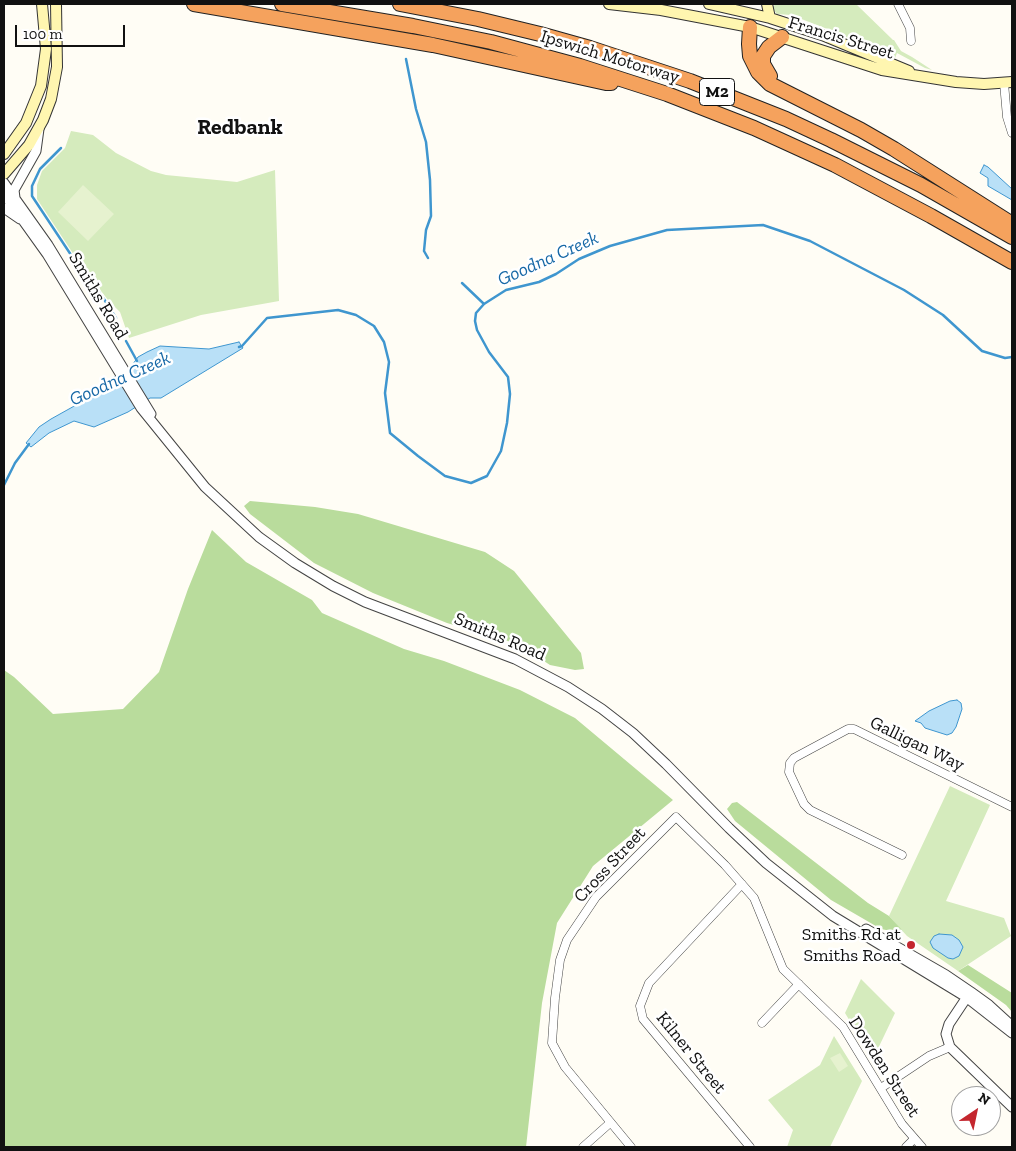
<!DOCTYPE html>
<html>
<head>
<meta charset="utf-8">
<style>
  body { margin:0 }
  #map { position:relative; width:1016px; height:1151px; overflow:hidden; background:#fffdf5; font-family:"Zilla Slab",serif }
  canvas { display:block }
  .frame { position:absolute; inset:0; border:5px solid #111; pointer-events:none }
  .north { position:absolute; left:951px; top:1086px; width:50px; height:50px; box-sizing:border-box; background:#fff; border:1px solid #a0a0a0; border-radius:50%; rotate:34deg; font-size:14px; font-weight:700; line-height:20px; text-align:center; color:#111 }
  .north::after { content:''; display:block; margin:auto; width:18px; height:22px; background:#c4262e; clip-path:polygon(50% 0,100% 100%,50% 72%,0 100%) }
  .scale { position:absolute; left:15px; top:25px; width:110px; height:22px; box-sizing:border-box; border:2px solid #111; border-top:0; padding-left:6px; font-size:15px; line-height:18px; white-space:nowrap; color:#111; -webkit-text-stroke:4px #fff; paint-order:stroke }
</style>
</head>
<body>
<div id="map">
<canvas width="1016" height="1151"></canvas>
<div class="frame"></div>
<div class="north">N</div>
<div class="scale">100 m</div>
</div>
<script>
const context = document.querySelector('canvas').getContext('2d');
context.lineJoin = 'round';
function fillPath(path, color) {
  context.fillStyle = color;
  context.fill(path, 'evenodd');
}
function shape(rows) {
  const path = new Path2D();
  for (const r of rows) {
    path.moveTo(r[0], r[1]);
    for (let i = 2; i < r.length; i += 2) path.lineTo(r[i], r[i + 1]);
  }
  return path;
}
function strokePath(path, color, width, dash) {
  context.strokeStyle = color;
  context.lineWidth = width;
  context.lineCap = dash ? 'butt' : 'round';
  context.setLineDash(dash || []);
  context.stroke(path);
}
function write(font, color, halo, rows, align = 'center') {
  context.font = font + ' "Zilla Slab",serif';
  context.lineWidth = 5;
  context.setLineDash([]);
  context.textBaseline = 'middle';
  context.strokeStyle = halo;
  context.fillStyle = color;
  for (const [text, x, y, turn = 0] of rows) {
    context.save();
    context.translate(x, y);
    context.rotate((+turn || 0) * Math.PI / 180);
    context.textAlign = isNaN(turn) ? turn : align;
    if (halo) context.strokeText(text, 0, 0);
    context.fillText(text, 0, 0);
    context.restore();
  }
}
const green = shape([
  [774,4,856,4,893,40,894,40,901,51,912,57,932,70,925,68,897,53,895,58,830,30,791,15,777,14,771,7,775,5],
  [71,131,93,135,116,153,151,171,166,175,237,182,275,170,279,301,201,315,129,338,120,312,108,300,78,261,37,199,37,185,42,171,65,148],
  [950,786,990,805,946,901,1004,918,1011,936,958,971,907,936,889,916],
  [861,979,895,1013,873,1059,845,1013],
  [834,1036,862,1081,830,1147,787,1147,793,1130,768,1100,820,1065]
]);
const forest = shape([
  [250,501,315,507,358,514,485,552,514,571,581,653,584,669,575,670,550,665,518,644,447,623,373,593,314,563,250,514,244,506],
  [212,530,246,562,312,600,322,613,404,649,444,661,520,690,575,718,673,800,593,866,557,923,542,1003,526,1147,4,1147,4,670,14,677,53,714,123,709,159,672,188,589],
  [737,802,868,903,889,916,903,931,901,933,881,929,831,900,735,821,727,809,732,803],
  [968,965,1012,993,1012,1012,1006,1005,958,971]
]);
const pitch = shape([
  [83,185,114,214,88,241,58,212],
  [840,1053,848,1066,839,1072,830,1058]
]);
const water = shape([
  [984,165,988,167,1012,189,1012,200,988,186,988,178,980,173,984,165],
  [239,342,243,348,161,398,150,398,128,412,94,427,74,421,49,433,31,447,26,443,39,427,51,419,94,395,100,383,109,380,130,368,138,357,147,352,160,346,209,349,239,342],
  [957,700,961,703,962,709,956,727,952,733,947,735,925,728,921,723,915,721,929,711,950,701,957,700],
  [939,934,952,935,959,940,963,947,959,956,953,959,948,958,933,948,930,942,934,936,939,934]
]);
const stream = shape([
  [406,59,416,109,426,142,430,180,431,216,426,230,424,251,428,258],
  [61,148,40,169,32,186,32,196,79,267,102,296,116,318],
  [462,283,484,304],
  [126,341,137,361],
  [239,347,242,346,267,318,338,310,356,315,374,326,384,342,389,362,385,393,390,433,418,456,445,476,471,483,487,476,501,451,507,423,510,394,508,377,489,352,477,330,475,321,476,313,484,304,506,290,539,282,556,274,579,259,610,246,667,230,763,225,810,241,904,290,943,315,982,351,1005,358,1012,357],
  [4,485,15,463,29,444]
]);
const minor = shape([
  [898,4,910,28,911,41],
  [1004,83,1007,117,1012,133],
  [902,855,810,810,804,804,789,772,790,763,794,758,848,729,854,729,1012,807],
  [742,884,649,983,640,1006,643,1019,750,1147],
  [762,1023,799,984],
  [881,1088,929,1056,950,1047],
  [583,1147,610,1123],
  [631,1147,565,1067,552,1043,555,998,560,960,567,940,596,897,676,817,725,865,754,898,783,969,843,1027,902,1124,922,1147],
  [906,1147,914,1139]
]);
const tertiary = shape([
  [4,183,48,245,151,414],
  [4,194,47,254,141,408,205,487,259,537,295,563,333,586,365,602,515,659,568,687,602,709,633,733,666,764,729,828,766,863,833,916,966,997,1012,1033],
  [15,198,14,190,36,151,39,129],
  [4,208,20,219],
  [866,929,946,975,971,992,989,1005,1012,1026],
  [969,994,949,1024,946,1034,950,1047,1012,1107]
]);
const secondary = shape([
  [609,4,661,10,750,27,882,70,956,82,984,84,1012,82],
  [709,4,770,18,822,35,909,71],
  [767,4,770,18],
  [4,154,26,123,41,86,46,49,42,4],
  [4,174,29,145,43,120,51,99,57,67,56,4]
]);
const motorway = shape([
  [194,4,433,45,606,83,611,83],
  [282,4,413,26,491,42,580,66,667,94,754,128,835,165,931,216,1012,262],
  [400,4,478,19,540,34,590,48,690,81,786,119,831,140,921,185,1012,237],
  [750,27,749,44,750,56,758,72,770,84,861,130,894,149,1012,224],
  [770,76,763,64,763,56,769,47,782,37]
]);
const markers = [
  [911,945,5,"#c4262e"]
];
const shields = [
  [717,92,35]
];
const shieldNames = [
  ["M2",717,92]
];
const streetNames = [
  ["Francis Street",841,38,17],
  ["Ipswich Motorway",610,57,17],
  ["Smiths Road",98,296,59],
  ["Smiths Road",500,637,23],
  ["Galligan Way",917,744,26],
  ["Cross Street",610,865,-47],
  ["Kilner Street",691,1053,51],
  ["Dowden Street",884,1067,57]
];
const poiNames = [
  ["Smiths Rd at",901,935],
  ["Smiths Road",901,956]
];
const waterNames = [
  ["Goodna Creek",548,259,-24],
  ["Goodna Creek",120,379,-24]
];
const districtNames = [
  ["Redbank",240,128]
];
fillPath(green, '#d5ebbd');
fillPath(forest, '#b9dc9c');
fillPath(pitch, '#e6f2cf');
fillPath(water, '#b9e0f7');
strokePath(water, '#3f96cf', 1);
strokePath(stream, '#3f96cf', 2.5);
strokePath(minor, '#444', 9);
strokePath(tertiary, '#444', 11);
strokePath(secondary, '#333', 12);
strokePath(motorway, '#222', 16);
strokePath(minor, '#fff', 8);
strokePath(tertiary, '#fff', 9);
strokePath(secondary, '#fff6b0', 10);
strokePath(motorway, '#f5a25d', 14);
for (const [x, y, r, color] of markers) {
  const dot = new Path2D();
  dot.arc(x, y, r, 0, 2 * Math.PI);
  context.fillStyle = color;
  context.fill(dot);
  strokePath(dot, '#fff', 2);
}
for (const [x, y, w] of shields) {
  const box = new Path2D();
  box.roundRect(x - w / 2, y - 13.5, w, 27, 4);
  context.fillStyle = '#fff';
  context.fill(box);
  strokePath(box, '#111', 1);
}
write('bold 16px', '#111', null, shieldNames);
write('18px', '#111', '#fff', streetNames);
write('18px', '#111', '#fff', poiNames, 'right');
write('italic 19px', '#1768a6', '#fff', waterNames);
write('bold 22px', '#111', '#fff', districtNames);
</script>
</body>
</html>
